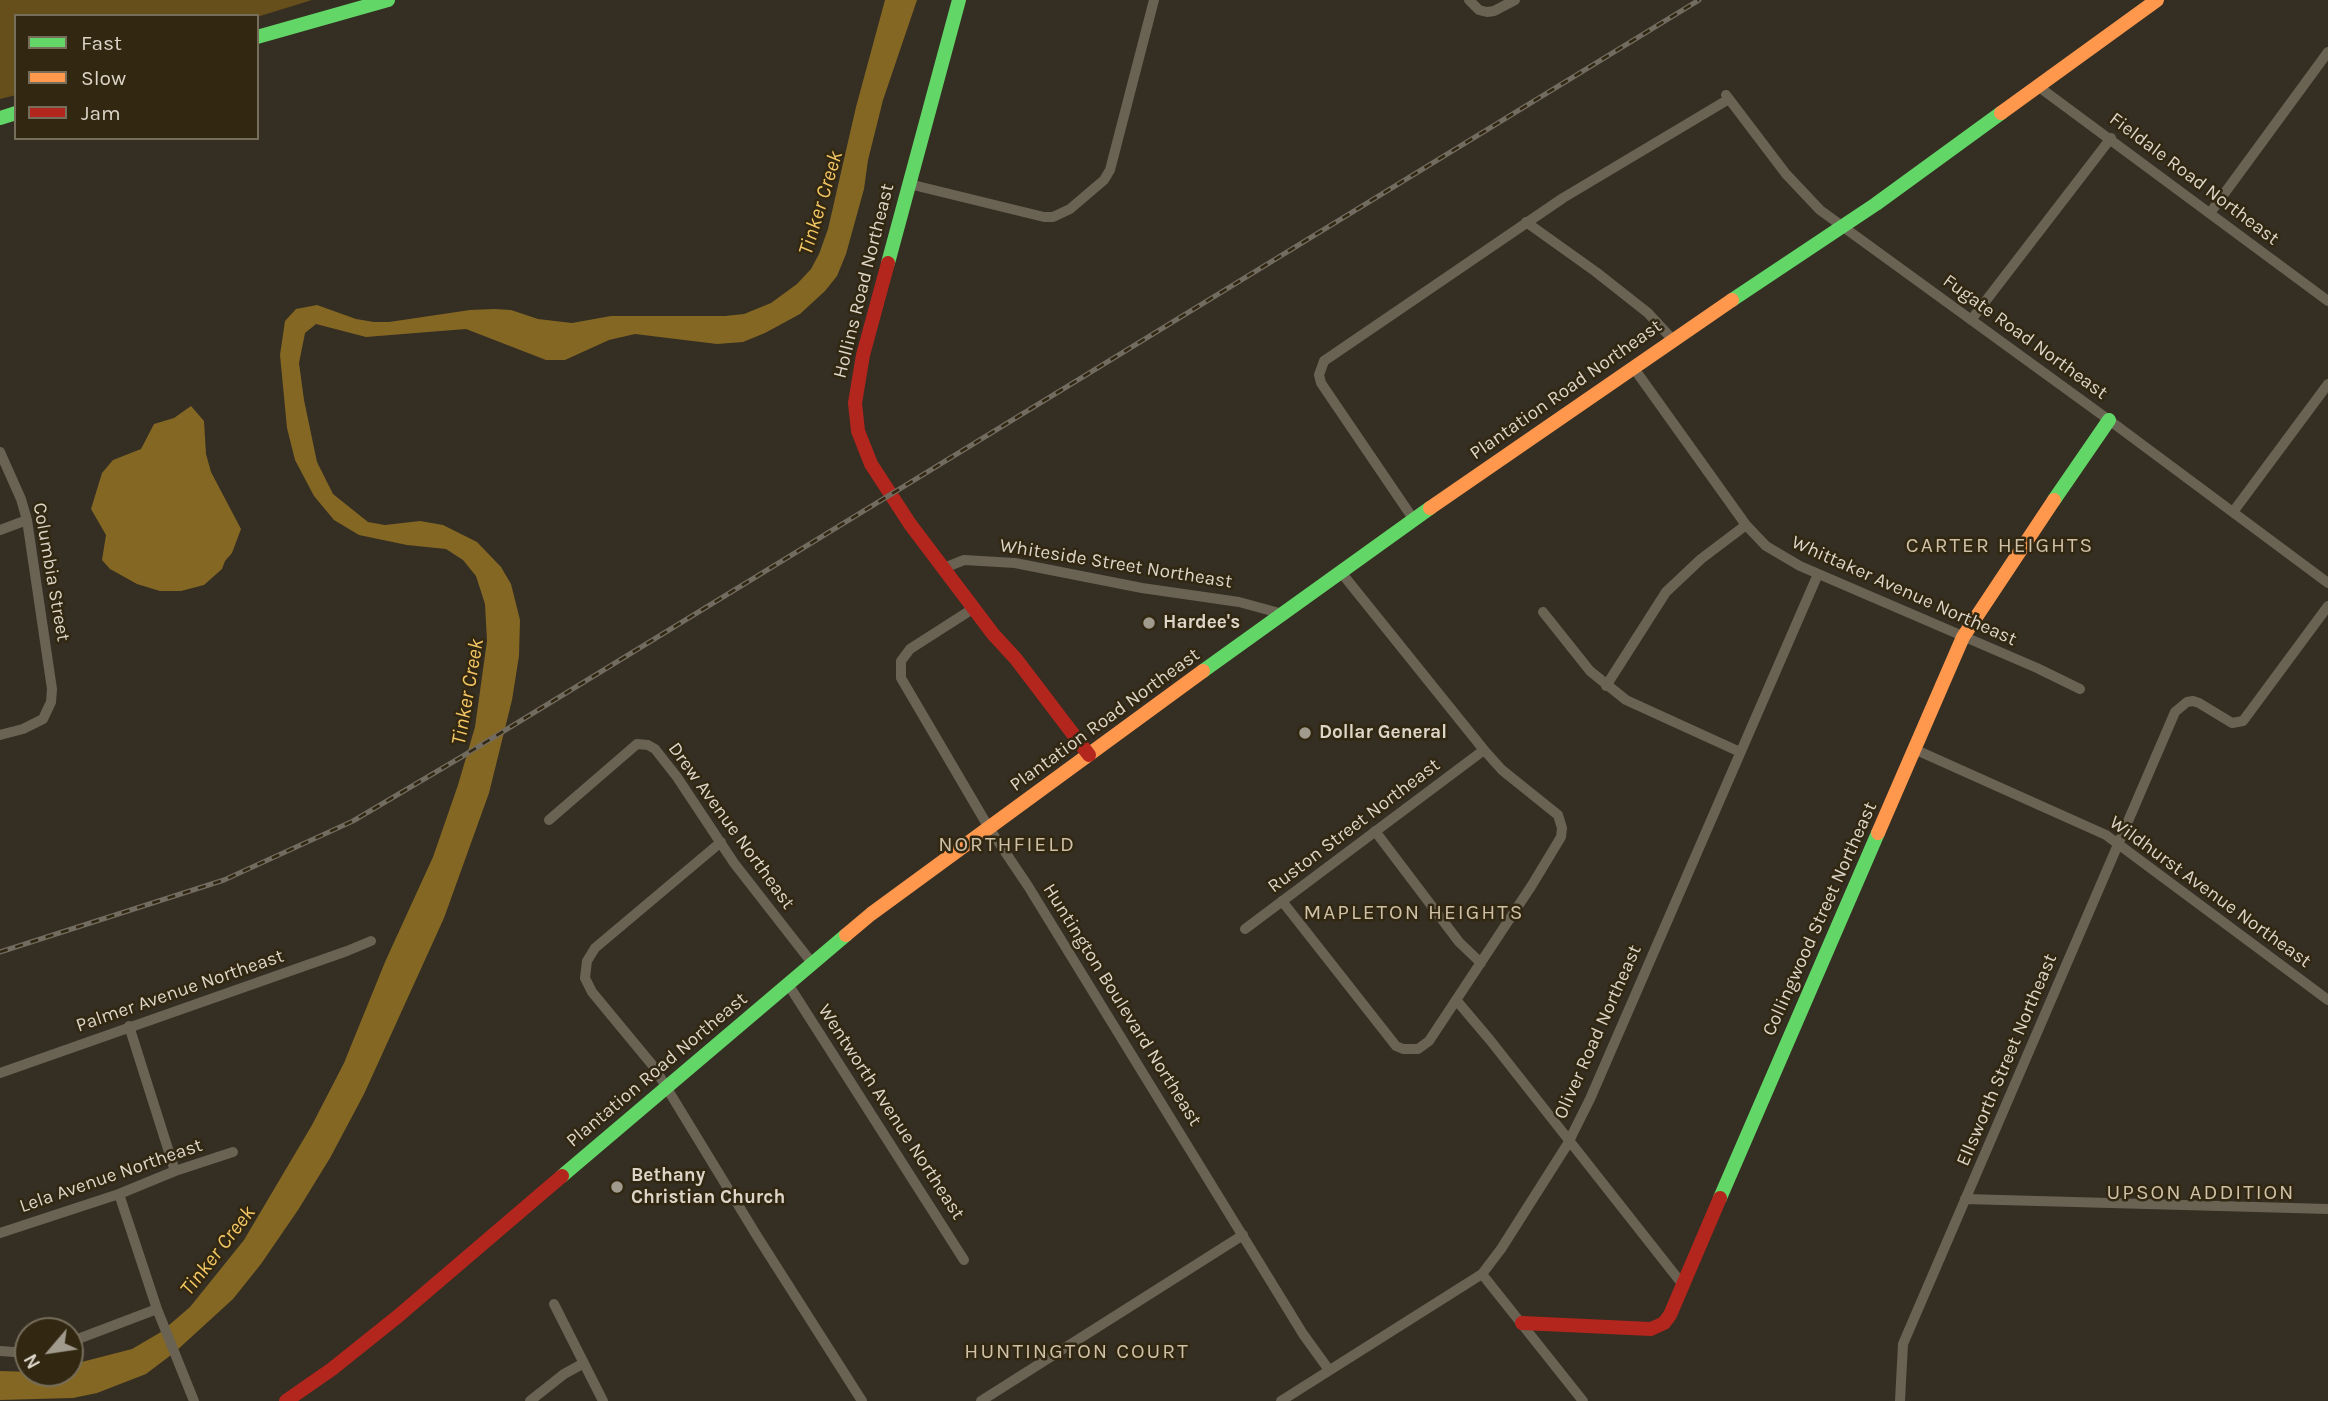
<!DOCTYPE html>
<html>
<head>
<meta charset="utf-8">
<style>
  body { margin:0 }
  #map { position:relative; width:2328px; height:1401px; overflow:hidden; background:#342e23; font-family:Karla,sans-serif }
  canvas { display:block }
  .legend { position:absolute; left:14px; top:14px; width:245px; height:126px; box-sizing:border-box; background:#322711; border:2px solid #766d5a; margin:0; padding:9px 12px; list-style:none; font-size:21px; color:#dcd5c8 }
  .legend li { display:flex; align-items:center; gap:14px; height:35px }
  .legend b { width:35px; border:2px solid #766d5a }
  .north { position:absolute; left:14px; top:1317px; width:70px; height:70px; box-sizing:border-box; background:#322711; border:2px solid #766d5a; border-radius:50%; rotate:241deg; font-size:19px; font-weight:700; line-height:28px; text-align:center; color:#dcd5c8 }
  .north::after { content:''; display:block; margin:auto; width:24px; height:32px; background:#a19b8e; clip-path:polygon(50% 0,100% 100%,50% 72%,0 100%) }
</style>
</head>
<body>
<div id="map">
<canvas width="2328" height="1401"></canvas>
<ul class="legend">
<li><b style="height:9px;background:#63d668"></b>Fast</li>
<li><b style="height:9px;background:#ff974d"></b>Slow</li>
<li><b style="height:9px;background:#b3261e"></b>Jam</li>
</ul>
<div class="north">N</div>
</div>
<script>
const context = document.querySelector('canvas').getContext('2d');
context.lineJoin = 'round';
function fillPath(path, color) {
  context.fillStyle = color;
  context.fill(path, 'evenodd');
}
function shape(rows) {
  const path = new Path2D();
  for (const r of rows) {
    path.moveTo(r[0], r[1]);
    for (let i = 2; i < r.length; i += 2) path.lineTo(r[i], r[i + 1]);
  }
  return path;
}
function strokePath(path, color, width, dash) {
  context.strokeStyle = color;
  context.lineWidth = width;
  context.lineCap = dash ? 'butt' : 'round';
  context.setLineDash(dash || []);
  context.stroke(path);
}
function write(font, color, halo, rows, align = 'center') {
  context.font = font + ' Karla,sans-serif';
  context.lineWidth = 5;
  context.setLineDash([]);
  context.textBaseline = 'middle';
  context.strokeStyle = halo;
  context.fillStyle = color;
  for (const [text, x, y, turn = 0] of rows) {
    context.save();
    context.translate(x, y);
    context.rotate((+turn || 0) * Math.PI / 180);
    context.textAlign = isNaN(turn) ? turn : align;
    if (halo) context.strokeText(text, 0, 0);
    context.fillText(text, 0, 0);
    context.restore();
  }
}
const green = shape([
  [0,0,312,0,257,17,257,16,16,16,16,95,0,99]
]);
const water = shape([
  [885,0,917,0,883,100,868,160,864,189,846,254,837,276,825,291,800,314,765,333,743,342,717,344,635,334,609,340,565,360,546,360,466,329,366,337,316,324,305,333,299,363,304,400,317,462,333,494,368,522,385,525,420,521,443,525,477,542,501,567,511,584,520,620,519,656,512,700,489,793,444,918,364,1094,330,1158,298,1210,261,1264,233,1299,175,1352,146,1374,97,1393,73,1398,0,1400,0,1371,70,1373,70,1365,132,1349,161,1332,190,1307,244,1240,312,1125,344,1063,385,962,433,857,458,785,475,727,487,641,485,604,476,576,463,560,446,549,407,545,359,535,334,520,314,496,295,460,287,428,280,355,285,321,296,309,317,305,356,319,374,322,389,322,470,310,494,309,511,310,538,319,572,323,611,316,725,316,744,314,771,303,797,284,811,269,819,254,828,229,856,107],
  [191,406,204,421,206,454,211,472,241,529,232,553,225,561,222,569,204,585,181,591,160,591,137,584,110,569,102,560,106,535,91,509,102,473,113,460,141,449,154,424,174,418]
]);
const street = shape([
  [1469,0,1479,10,1487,12,1494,11,1515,0],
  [2039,87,2328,301],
  [1726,95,1786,174,1820,210,2109,420,2328,583],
  [909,184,1044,217,1053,217,1070,209,1104,180,1110,170,1154,0],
  [2210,213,2328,52],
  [1526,222,1596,272,1648,313,1673,340],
  [1971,320,2111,138],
  [1633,367,1746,525,1766,546,1800,566,2037,668,2080,689],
  [0,452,21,499,27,520,52,689,51,702,43,719,23,729,0,735],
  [2233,512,2328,384],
  [1414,520,1321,383,1319,375,1324,361,1563,198,1729,99],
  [0,530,27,520],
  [944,568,964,560,1015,563,1142,588,1239,602,1283,614],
  [974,608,910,649,901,661,901,678,989,828,1028,886,1303,1334,1329,1370],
  [1543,612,1590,671,1626,700,1740,752],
  [1606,686,1666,592,1701,559,1746,525],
  [1914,749,2106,835,2328,1000],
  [549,820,637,744,648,745,655,749,677,777,734,863,812,963],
  [1375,831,1459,942,1481,963],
  [721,842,595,948,587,961,585,978,592,992,654,1067,757,1236,862,1401],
  [1282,901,1396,1046,1403,1049,1418,1049,1429,1041,1532,885,1561,837,1562,828,1558,815,1502,770,1484,750,1340,571],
  [1245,929,1484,750],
  [788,984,964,1260],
  [1457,1001,1490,1040,1683,1285],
  [129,1026,175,1171],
  [0,1073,347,951,371,941],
  [119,1194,157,1309,194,1401],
  [1965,1199,2328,1209],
  [0,1233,119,1194,175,1171,233,1152],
  [1482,1274,1583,1401],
  [554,1304,603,1401],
  [70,1342,157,1309],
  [0,1351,28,1353],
  [530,1401,564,1374,584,1363],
  [981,1401,1243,1235],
  [1281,1401,1482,1274,1501,1249,1567,1145,1590,1099,1818,574],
  [1900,1401,1903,1344,2175,712,2187,702,2193,701,2199,703,2232,723,2243,721,2328,606]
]);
const fast = shape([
  [257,37,388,0],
  [0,118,16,113],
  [888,263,959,0],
  [1732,300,1876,204,2001,113],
  [2054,500,2109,420],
  [1203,671,1430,508],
  [562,1176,846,935],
  [1720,1198,1878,833]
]);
const slow = shape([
  [2001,113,2157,0],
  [1430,508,1732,300],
  [1878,833,1963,637,2054,500],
  [846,935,871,914,1203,671]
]);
const jam = shape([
  [888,263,863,355,855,403,858,431,871,464,910,524,993,634,1016,659,1089,755],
  [1522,1323,1651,1329,1664,1323,1670,1315,1720,1198],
  [286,1401,332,1369,397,1317,562,1176]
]);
const rail = shape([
  [0,952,224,880,353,821,463,756,1699,0]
]);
const markers = [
  [1149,623,7,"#a19b8e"],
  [1305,733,7,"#a19b8e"],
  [617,1187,7,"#a19b8e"]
];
const streetNames = [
  ["Fieldale Road Northeast",2194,179,37],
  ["Hollins Road Northeast",864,281,-76],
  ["Fugate Road Northeast",2025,337,36],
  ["Plantation Road Northeast",1566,390,-35],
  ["Whiteside Street Northeast",1116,564,9],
  ["Columbia Street",51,572,80],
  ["Whittaker Avenue Northeast",1904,591,24],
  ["Plantation Road Northeast",1105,720,-36],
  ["Drew Avenue Northeast",731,826,54],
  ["Ruston Street Northeast",1354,826,-37],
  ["Wildhurst Avenue Northeast",2210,892,36],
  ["Collingwood Street Northeast",1820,919,-66],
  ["Palmer Avenue Northeast",180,991,-19],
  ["Huntington Boulevard Northeast",1122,1005,58],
  ["Oliver Road Northeast",1598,1032,-66],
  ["Ellsworth Street Northeast",2007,1060,-67],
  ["Plantation Road Northeast",657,1070,-40],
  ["Wentworth Avenue Northeast",891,1112,57],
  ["Lela Avenue Northeast",111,1176,-19]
];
const poiNames = [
  ["Hardee's",1163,623],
  ["Dollar General",1319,733],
  ["Bethany",631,1176],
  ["Christian Church",631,1198]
];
const waterNames = [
  ["Tinker Creek",821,203,-73],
  ["Tinker Creek",468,692,-80],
  ["Tinker Creek",218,1251,-52]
];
const neighbourhoodNames = [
  ["CARTER HEIGHTS",2000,546],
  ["NORTHFIELD",1007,845],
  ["MAPLETON HEIGHTS",1414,913],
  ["UPSON ADDITION",2201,1193],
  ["HUNTINGTON COURT",1077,1352]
];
fillPath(green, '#664f1a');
fillPath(water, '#846723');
strokePath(street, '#6a6253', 10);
strokePath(fast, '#63d668', 14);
strokePath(slow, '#ff974d', 14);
strokePath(jam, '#b3261e', 14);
strokePath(rail, '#726c60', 5);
strokePath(rail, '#322711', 2.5, [8]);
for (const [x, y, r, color] of markers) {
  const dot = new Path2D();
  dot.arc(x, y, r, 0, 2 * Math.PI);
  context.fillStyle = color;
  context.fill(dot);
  strokePath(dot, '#322711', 2.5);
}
write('19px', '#dcd5c8', '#322711', streetNames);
write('bold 19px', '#dcd5c8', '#322711', poiNames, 'left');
write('italic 21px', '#f4c764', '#322711', waterNames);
context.letterSpacing = '2px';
write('21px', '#cec1a7', '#322711', neighbourhoodNames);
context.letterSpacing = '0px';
</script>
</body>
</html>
